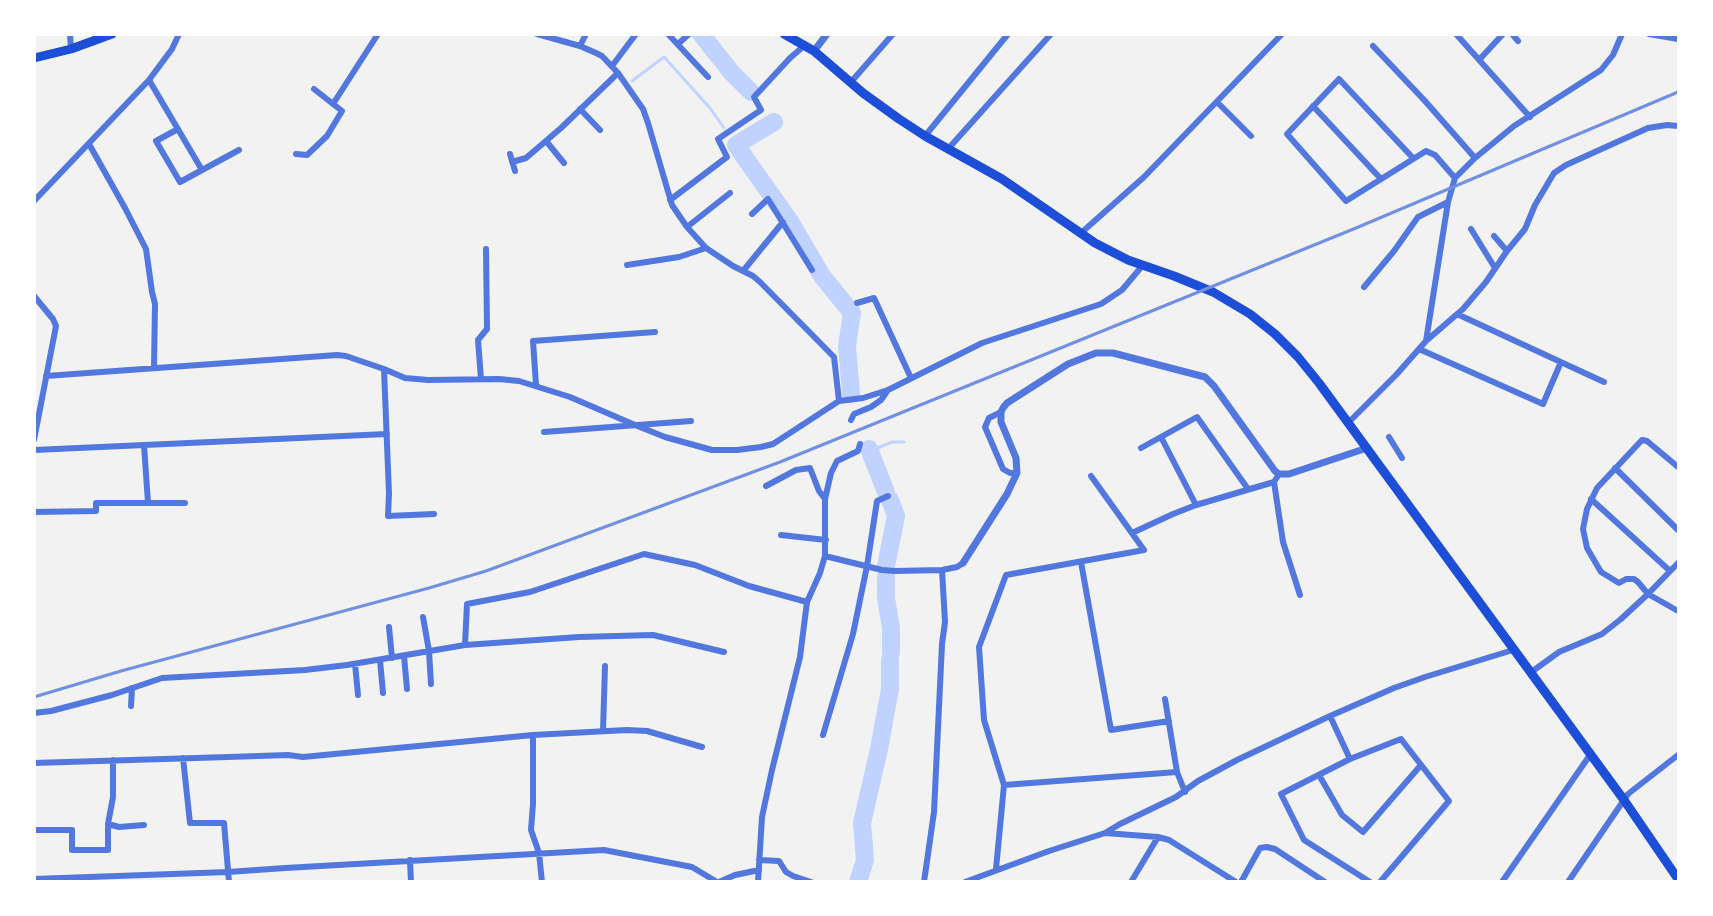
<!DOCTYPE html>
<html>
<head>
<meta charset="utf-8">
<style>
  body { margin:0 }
  #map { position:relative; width:1713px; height:916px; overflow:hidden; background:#f2f2f2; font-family:"Noto Serif",serif }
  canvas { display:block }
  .frame { position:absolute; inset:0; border:36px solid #fff; pointer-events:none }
</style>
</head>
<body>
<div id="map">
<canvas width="1713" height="916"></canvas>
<div class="frame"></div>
</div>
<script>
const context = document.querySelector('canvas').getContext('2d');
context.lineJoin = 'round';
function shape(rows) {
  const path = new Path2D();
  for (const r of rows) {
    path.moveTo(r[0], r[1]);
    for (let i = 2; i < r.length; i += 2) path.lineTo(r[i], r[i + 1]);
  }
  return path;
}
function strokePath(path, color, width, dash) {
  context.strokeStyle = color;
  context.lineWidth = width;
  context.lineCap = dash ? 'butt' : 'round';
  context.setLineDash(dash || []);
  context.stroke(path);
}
const stream = shape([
  [632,81,664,57,710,108,724,128],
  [870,451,892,442,904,442]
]);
const river = shape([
  [701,34,732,73,751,92],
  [774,122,736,145,791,223,822,276,852,313,847,346,851,394],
  [869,449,886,492],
  [886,566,896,516,890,500],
  [886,577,886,598,891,628,891,652],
  [858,882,865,860,862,823,879,749,890,689,890,660]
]);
const minor = shape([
  [70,34,71,49],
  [537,34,580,46,596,53,602,56,618,73,643,109,648,123,672,205,687,227,706,248,733,266,753,276,760,282,834,357,839,401],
  [668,34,708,77],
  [1456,34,1530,117],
  [1512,34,1518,41],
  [1649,34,1678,39],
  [678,44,689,34],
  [580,46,586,34],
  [1373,46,1425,101,1475,158],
  [1479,60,1503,34],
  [612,66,636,34],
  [149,80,202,170],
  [851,82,893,34],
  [1217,102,1251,136],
  [333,104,378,34],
  [1313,106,1381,179],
  [580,109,600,130],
  [178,129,156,141,180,182,239,150],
  [925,136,1008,34],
  [546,141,564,163],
  [89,144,125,208,146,249,152,292,155,304,154,368],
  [948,149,1051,34],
  [296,154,307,155,327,136,342,111,314,89],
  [510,154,515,171],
  [1413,158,1339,79,1287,134,1346,201,1426,151,1435,155,1455,178],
  [512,162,526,158,561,128,618,73],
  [670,200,727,157,718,139,761,110,754,97,790,58,805,45],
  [34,201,149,80,172,49,179,34],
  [752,214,768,199,812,270],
  [687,227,730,193],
  [1471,229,1495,268],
  [1081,233,1144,177,1282,34],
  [1494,236,1507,251],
  [627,265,679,257,706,248],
  [743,271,783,222],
  [1364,287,1394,251,1418,217,1448,202],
  [34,296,53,319,56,326,34,440],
  [857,303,874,298,911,378],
  [1457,314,1604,382],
  [1426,341,1448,202,1455,178,1475,158,1514,126,1601,70,1613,55,1622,34],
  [1419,349,1543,404,1561,362],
  [384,369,389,494,388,516,434,514],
  [46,376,337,355,346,356,384,369,405,378,428,380,499,379,519,381,570,397,635,425,665,437,712,450,737,450,761,447,773,444,839,401,863,398,888,390,982,343,1101,304,1122,290,1143,265],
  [481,379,478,340,487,329,486,249],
  [536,385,533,341,655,332],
  [1001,412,989,418,985,427,1003,469,1010,473,1017,473],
  [851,420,854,414,871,407,881,400,888,390],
  [1348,423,1396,375,1426,341,1463,309,1486,282,1507,251,1525,229,1535,205,1554,173,1566,165,1648,128,1667,125,1678,126],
  [544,432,691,421],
  [1161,437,1196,505],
  [1389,437,1402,458],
  [144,445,148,503],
  [1141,448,1197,417,1248,489],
  [34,450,387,434],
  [1678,467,1647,441,1642,440,1597,488,1587,509,1583,529,1587,548,1601,572,1619,583,1626,579,1634,579,1638,582,1648,594,1678,611],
  [1615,468,1678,530],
  [1274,482,1283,542,1300,595],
  [766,486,796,470,810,468,819,491,825,499],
  [1591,499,1670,571],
  [34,512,96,511,96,503,185,503],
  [1132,533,1173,514,1196,505,1274,482,1279,474],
  [781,535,826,540],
  [825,556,882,570,895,571,942,570,957,567,963,563],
  [1081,562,1111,730,1169,721],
  [423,617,429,651,431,684],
  [389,627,392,658],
  [465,645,579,637,653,635,724,652],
  [404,656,407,689],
  [380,660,383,693],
  [355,664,358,695],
  [1530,673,1559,652,1602,634,1621,619,1648,594,1678,563],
  [1165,699,1177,772,1185,792],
  [131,706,132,688],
  [34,713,51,711,112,695,162,678,305,670,347,665,465,645,467,604,530,592,644,554,695,565,749,586,807,602],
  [1330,716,1350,759],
  [603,731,605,666],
  [533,735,533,804,531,830,539,853,542,882],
  [823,735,853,634,867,566,877,501,888,496],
  [183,758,190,823,224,823,229,882],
  [34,763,228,757,288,755,303,757,533,735,627,730,647,731,702,747],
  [1319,775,1342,815,1363,832,1421,765],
  [1004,785,1177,772],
  [108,824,119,827,144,825],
  [34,830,72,830,72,850,108,850,108,824,113,797,113,760],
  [1105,833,1120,824,1176,797,1198,781,1237,760,1330,716,1394,688,1425,677,1513,650],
  [410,860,411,882],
  [759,860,779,861,786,872,793,876,811,882],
  [996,869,1004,785,984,720,979,647,1006,575,1144,550,1091,476],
  [34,879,228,872,285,868,604,850,692,867,717,882],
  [719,882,735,875,759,870],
  [758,882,762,817,772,770,800,657,807,602,820,573,825,556,825,499,831,473,837,461,858,451,860,444],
  [924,882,934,812,942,644,945,622,942,570],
  [965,882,1049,851,1105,833,1158,837,1169,840,1236,882],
  [1131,882,1158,837],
  [1241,882,1260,848,1267,847,1275,849,1325,882],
  [1370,882,1304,840,1281,794,1350,759,1401,739,1449,801,1380,882],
  [1502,882,1590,755],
  [1568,882,1628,794,1678,755]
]);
const tertiary = shape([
  [814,51,827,34],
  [963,563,1007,494,1017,473,1016,458,1001,422,1001,412,1003,408,1007,403,1068,364,1096,353,1113,353,1205,377,1214,386,1275,471,1279,474,1289,474,1367,448]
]);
const primary = shape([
  [784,34,814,51,863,93,899,119,925,136,1002,179,1095,243,1128,260,1174,276,1213,292,1250,314,1275,334,1298,357,1319,383,1624,800,1678,879],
  [34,58,71,49,112,34]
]);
const rail = shape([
  [34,697,121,671,429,588,486,571,780,462,1356,228,1678,92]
]);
strokePath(stream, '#bfd3fe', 3);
strokePath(river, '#bfd3fe', 18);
strokePath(minor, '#5277de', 6);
strokePath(tertiary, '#5277de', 7);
strokePath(primary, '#1d4ed8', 9);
strokePath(rail, '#7290e2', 3);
</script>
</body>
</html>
